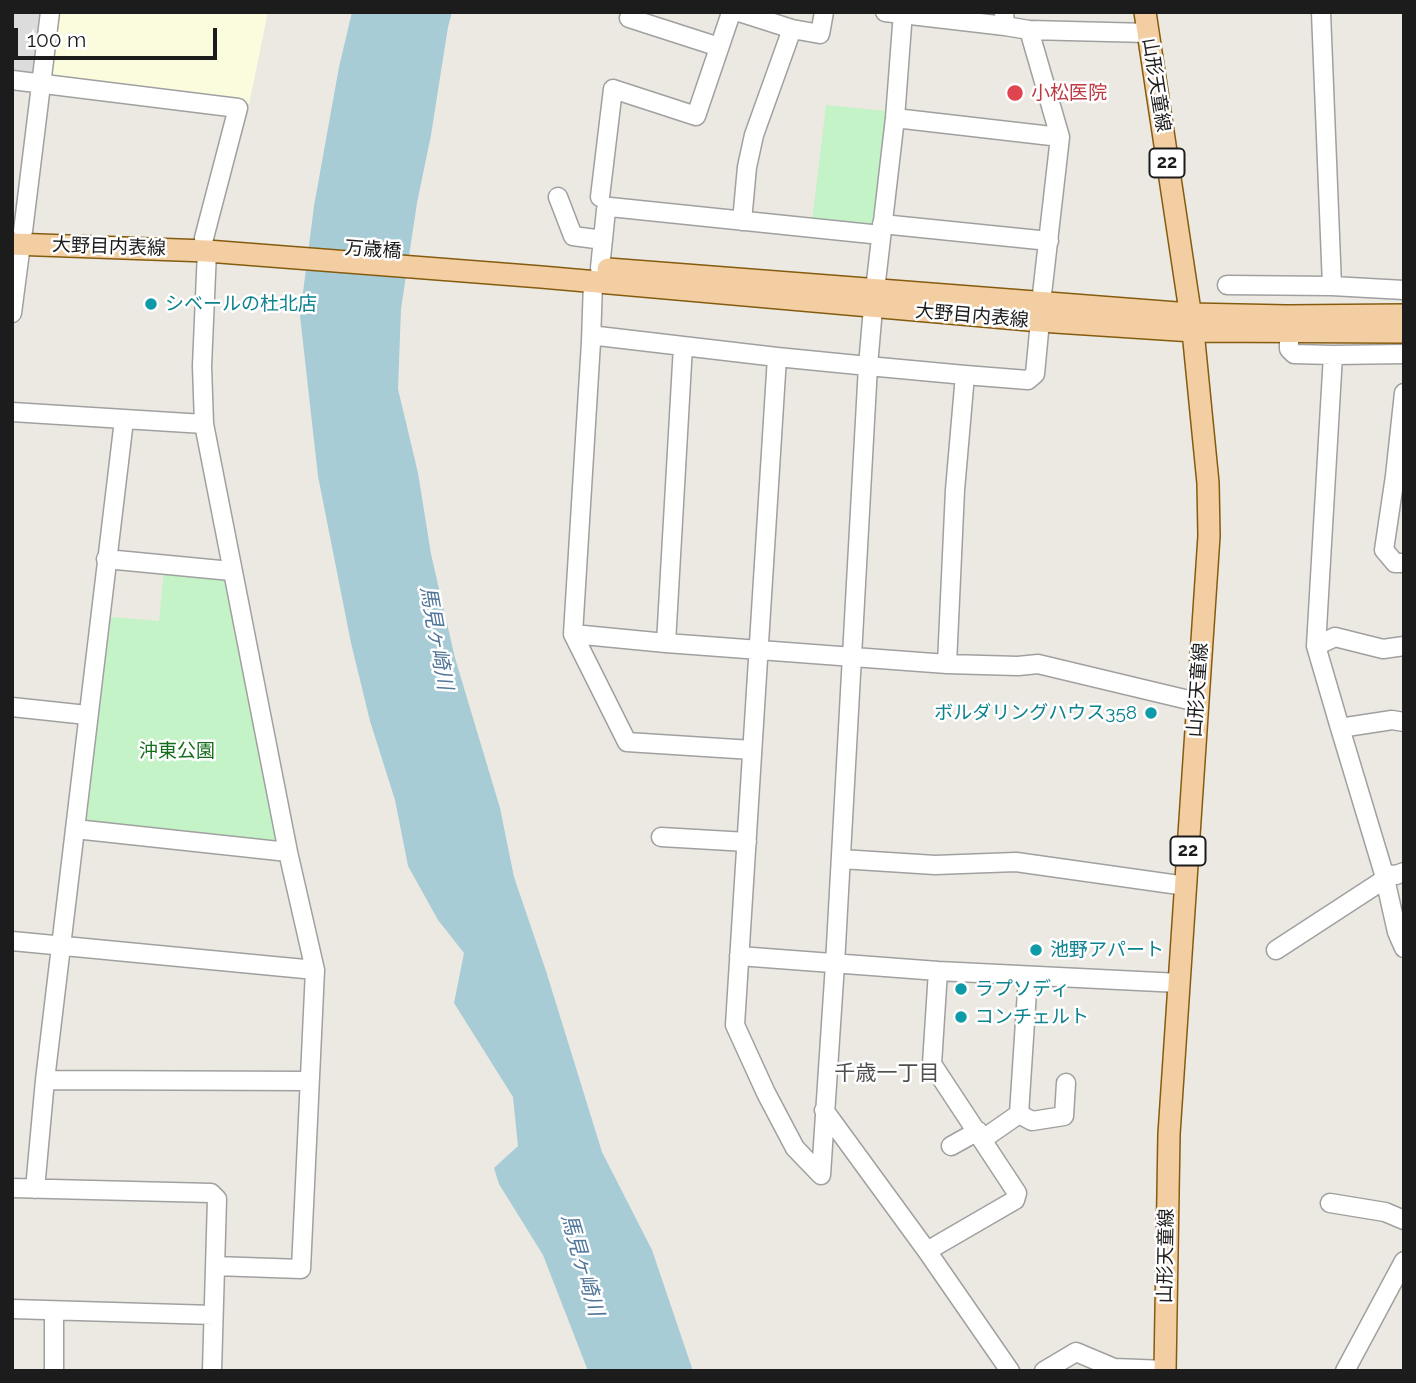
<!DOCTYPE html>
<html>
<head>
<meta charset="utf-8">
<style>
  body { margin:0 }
  #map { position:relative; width:1416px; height:1383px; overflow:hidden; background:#ece9e3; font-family:Raleway,sans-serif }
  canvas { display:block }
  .frame { position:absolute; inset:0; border:14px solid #1c1c1c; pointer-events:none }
  .scale { position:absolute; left:14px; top:28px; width:203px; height:32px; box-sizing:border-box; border:4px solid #1c1c1c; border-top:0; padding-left:9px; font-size:21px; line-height:24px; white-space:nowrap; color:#1c1c1c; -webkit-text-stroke:5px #fff; paint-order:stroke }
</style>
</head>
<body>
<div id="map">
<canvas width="1416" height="1383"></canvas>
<div class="frame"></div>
<div class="scale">100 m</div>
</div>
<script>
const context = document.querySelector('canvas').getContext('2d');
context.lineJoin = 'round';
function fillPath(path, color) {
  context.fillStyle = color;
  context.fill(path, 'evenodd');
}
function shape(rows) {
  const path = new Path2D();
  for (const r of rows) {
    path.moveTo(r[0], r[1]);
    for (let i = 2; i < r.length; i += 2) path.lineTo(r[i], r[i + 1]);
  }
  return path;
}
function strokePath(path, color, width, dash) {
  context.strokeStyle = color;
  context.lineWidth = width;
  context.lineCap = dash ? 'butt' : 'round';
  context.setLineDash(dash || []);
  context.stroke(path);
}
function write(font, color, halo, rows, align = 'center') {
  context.font = font + ' Raleway,"Noto Sans JP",sans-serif';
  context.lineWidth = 5;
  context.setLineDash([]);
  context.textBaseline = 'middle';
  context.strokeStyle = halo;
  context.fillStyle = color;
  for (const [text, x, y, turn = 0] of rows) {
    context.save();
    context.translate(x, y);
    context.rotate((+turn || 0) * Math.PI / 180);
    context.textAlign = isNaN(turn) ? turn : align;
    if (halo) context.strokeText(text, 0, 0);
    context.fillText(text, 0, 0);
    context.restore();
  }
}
const education = shape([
  [60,12,268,12,249,104,52,78]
]);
const park = shape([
  [826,105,886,111,874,228,812,222],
  [164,568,224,575,278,837,272,845,86,822,111,617,159,621]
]);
const parking = shape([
  [12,12,40,12,32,73,12,70]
]);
const water = shape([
  [352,12,452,12,448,27,431,135,417,203,401,309,398,389,418,473,431,554,455,658,500,808,514,877,546,971,602,1152,652,1250,693,1371,588,1371,543,1255,499,1184,494,1168,518,1146,513,1097,454,1003,464,953,438,920,408,866,395,800,370,721,351,643,318,476,300,316,314,206,339,67]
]);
const minor = shape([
  [739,12,792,29,820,34,824,12],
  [885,12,1005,26],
  [1004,12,1005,26,1029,30,1148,33],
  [629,18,719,47],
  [1029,30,1060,137,1041,303],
  [12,80,238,108,204,238],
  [895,118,1060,137],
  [558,197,573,236,603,240],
  [600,197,613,89,696,116,731,13,734,12],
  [742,221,747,167,754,135,792,29],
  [882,224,1049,241],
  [23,231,50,12],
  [207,251,202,366,204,424,288,852,315,970,301,1269,215,1266],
  [600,268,606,210,610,207,881,235],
  [1227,285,1332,286,1321,12],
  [1332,286,1404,290],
  [875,290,895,118,903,12],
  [873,308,868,366,835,964,821,1175,795,1148,766,1093,735,1025,777,357,868,366,965,375,1028,380,1035,374,1040,321],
  [12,313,21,244],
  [1289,332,1289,349,1294,354,1333,355,1316,646,1340,728,1392,720,1404,722],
  [591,342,593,282],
  [1333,355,1404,354],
  [777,357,683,346,666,643,947,664,1018,666,1038,664,1197,702],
  [12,412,204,424],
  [1395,476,1404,393],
  [1404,476,1395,476,1384,550,1395,563,1404,563],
  [106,559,231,571],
  [573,634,591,342,598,336,683,346],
  [666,643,573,634,627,742,752,750],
  [1316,646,1335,637,1383,649,1404,646],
  [947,664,955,490,965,375],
  [12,707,87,715],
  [1340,728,1384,874,1397,932,1404,948],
  [75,829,288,852],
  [661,837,747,842],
  [841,859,935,865,1016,862,1186,886],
  [1384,874,1396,875,1404,872],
  [12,941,315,970],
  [1276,950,1385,879],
  [739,956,938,971,932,1064,1017,1193,1015,1200,927,1251],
  [938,971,1179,983],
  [45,1080,309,1081],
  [824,1110,927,1251,1010,1371],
  [1019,1114,1032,1121,1064,1116,1066,1083],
  [983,1139,1019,1114,1028,976],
  [951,1146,978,1131],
  [12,1188,211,1193,217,1199,212,1371],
  [35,1189,45,1080,124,420],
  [1330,1203,1385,1212,1404,1220],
  [12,1309,213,1315],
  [54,1371,54,1311],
  [1044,1371,1076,1352,1114,1368,1165,1370],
  [1345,1371,1404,1261]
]);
const major = shape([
  [1145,12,1193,331,1208,483,1209,536,1169,1134,1165,1371],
  [12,244,207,251,541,277,1040,321,1193,331,1404,332],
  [608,269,1190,314,1287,316,1404,315]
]);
const markers = [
  [1015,93,9,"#e0444e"],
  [151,304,7,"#0f9aa8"],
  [1151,713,7,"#0f9aa8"],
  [1036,950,7,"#0f9aa8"],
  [961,989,7,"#0f9aa8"],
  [961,1017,7,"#0f9aa8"]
];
const shields = [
  [1167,163,35],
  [1188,851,35]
];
const shieldNames = [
  ["22",1167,163],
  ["22",1188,851]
];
const streetNames = [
  ["山形天童線",1156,85,81],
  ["大野目内表線",109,247,2],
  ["万歳橋",373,250,4],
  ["大野目内表線",972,316,5],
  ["山形天童線",1198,690,-86],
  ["山形天童線",1166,1256,-89]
];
const healthNames = [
  ["小松医院",1031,93]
];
const cultureNames = [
  ["シベールの杜北店",165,304],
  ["ボルダリングハウス358",1137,713,"right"],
  ["池野アパート",1050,950],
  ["ラプソディ",975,989],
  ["コンチェルト",975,1017]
];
const parkNames = [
  ["沖東公園",177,751]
];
const waterNames = [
  ["馬見ヶ崎川",436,638,80],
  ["馬見ヶ崎川",582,1265,74]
];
const neighbourhoodNames = [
  ["千歳一丁目",887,1074]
];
fillPath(education, '#fbfbdd');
fillPath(park, '#c3f3c6');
fillPath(parking, '#dcdcdc');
fillPath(water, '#a7ccd6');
strokePath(minor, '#a0a0a0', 21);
strokePath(major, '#855c0f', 24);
strokePath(minor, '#fff', 18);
strokePath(major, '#f2cea2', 21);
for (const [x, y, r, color] of markers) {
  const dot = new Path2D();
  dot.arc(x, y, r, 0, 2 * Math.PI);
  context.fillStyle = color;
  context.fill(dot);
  strokePath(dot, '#fff', 2.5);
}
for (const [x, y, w] of shields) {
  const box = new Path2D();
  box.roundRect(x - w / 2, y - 14.5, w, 29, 5);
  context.fillStyle = '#fff';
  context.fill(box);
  strokePath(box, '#1c1c1c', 2);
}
write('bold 18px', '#1c1c1c', null, shieldNames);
write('19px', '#1c1c1c', '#fff', streetNames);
write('19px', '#be3a42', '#fff', healthNames, 'left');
write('19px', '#0d838f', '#fff', cultureNames, 'left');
write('19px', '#166e1c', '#fff', parkNames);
write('italic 21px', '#50769a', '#fff', waterNames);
write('21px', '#4f4f4f', '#fff', neighbourhoodNames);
</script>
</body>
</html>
